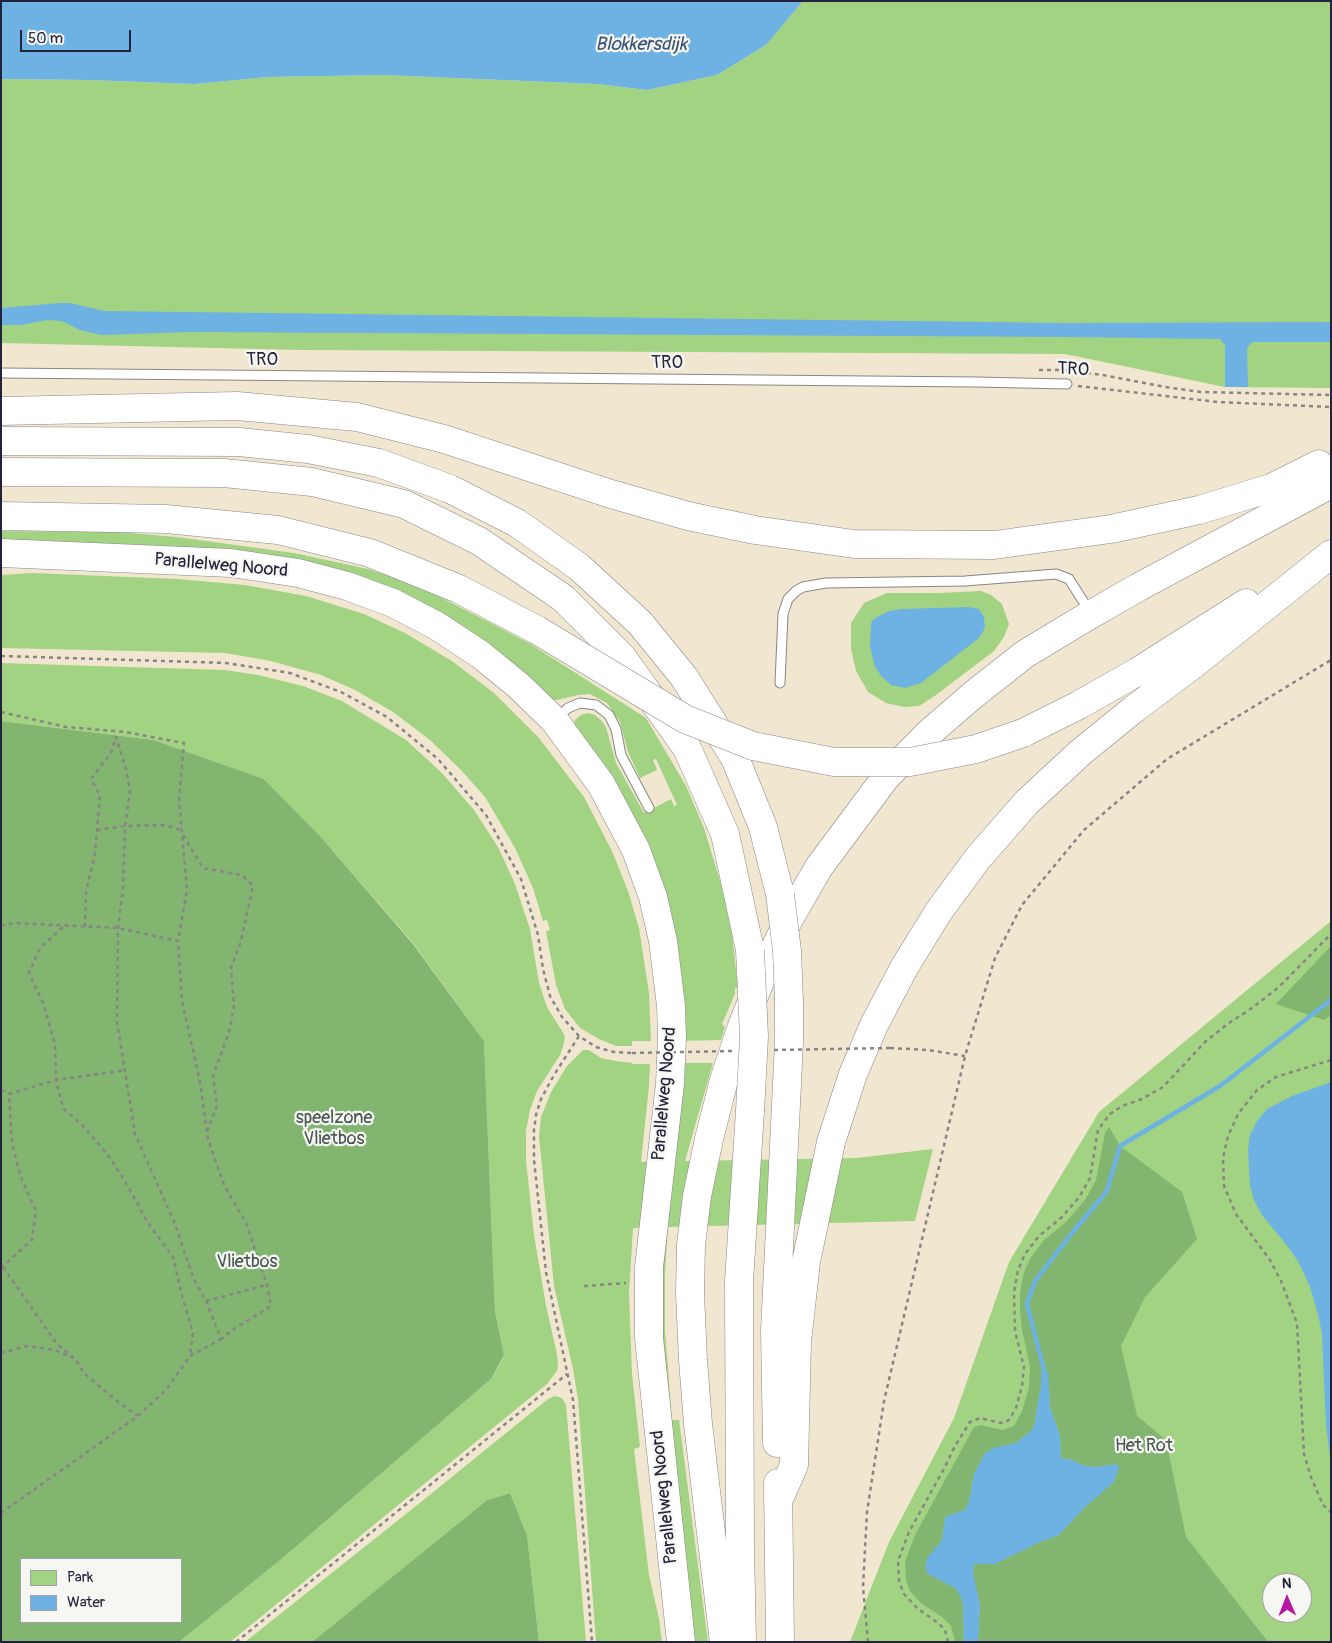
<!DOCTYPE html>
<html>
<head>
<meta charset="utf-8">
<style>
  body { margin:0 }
  #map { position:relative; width:1332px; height:1643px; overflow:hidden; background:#f1e7d1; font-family:Pangolin,sans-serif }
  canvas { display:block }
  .frame { position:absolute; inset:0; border:2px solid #22223b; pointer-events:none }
  .legend { position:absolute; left:20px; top:1558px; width:162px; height:65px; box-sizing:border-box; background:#f6f6f2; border:1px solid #a1a1a9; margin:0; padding:6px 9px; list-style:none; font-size:15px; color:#22223b }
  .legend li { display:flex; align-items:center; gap:10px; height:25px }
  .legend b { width:25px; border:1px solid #a1a1a9 }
  .north { position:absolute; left:1262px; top:1573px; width:50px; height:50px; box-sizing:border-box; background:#f6f6f2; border:1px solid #a1a1a9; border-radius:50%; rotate:359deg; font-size:14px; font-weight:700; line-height:20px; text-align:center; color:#22223b }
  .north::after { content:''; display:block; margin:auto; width:18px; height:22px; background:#b5179e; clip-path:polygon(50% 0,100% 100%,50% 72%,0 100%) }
  .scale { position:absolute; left:20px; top:30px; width:111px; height:22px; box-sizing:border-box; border:2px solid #22223b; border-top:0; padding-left:6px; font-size:15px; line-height:18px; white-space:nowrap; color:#22223b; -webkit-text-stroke:4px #f6f6f2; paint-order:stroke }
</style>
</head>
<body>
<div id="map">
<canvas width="1332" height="1643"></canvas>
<div class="frame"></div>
<ul class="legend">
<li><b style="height:14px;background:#a2d382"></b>Park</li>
<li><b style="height:14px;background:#6eb1e3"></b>Water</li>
</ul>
<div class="north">N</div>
<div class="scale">50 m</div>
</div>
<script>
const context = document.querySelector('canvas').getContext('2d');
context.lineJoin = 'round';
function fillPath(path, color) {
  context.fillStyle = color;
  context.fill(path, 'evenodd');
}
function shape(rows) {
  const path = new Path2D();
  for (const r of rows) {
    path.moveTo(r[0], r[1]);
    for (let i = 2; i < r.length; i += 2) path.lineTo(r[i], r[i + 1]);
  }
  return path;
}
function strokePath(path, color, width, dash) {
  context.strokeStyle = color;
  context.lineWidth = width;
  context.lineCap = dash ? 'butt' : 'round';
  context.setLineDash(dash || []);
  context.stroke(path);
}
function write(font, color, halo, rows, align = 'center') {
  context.font = font + ' Pangolin,sans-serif';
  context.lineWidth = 4.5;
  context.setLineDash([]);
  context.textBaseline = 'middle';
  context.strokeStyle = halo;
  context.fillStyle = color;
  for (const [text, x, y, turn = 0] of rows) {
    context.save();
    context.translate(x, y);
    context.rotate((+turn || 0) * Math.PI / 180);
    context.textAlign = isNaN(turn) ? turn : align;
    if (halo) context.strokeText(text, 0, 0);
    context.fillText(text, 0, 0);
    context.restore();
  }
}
const green = shape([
  [803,1,1331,1,1331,388,1225,387,1065,354,300,350,1,343,1,79,88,80,195,84,268,77,384,75,597,84,647,90,717,75,766,45],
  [1,531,118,532,177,537,294,553,368,569,401,580,442,598,485,620,529,643,646,718,686,786,704,828,721,884,732,934,738,988,735,988,735,994,722,1024,725,1027,721,1040,678,1041,677,989,573,728,575,720,581,715,588,713,595,715,601,720,606,727,616,763,644,813,671,799,674,806,677,805,656,759,653,760,657,770,640,778,628,752,620,722,607,703,590,694,578,695,557,700,547,700,405,602,1,541],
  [32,573,178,579,245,585,306,596,364,614,405,633,452,661,494,693,539,738,584,797,612,851,628,891,639,928,649,993,651,1041,632,1041,632,1046,616,1046,599,1039,580,1028,565,1009,556,985,546,931,550,930,547,920,543,921,533,888,515,848,485,797,461,770,430,740,393,712,355,690,321,675,271,661,225,653,1,648,1,575],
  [981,591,991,595,1002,604,1009,624,1004,637,994,651,936,695,919,706,904,707,886,703,868,692,856,671,851,649,851,623,864,603,887,593,940,593],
  [1,663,225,670,258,675,303,686,342,701,406,740,442,773,474,810,498,847,515,884,530,929,539,983,547,1007,565,1036,563,1047,560,1055,537,1091,530,1110,526,1131,526,1160,534,1235,546,1305,557,1354,558,1364,557,1371,547,1384,230,1642,179,1642,284,1557,491,1379,504,1356,495,1312,484,1041,413,943,320,836,264,779,154,740,1,721],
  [1331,921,1331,1642,850,1642,889,1542,954,1418,1009,1262,1099,1112],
  [1272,1583,1302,1583,1302,1613,1272,1613],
  [583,1050,589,1050,601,1058,616,1061,632,1063,632,1064,650,1064,649,1086,641,1162,667,1161,678,1063,713,1063,685,1161,857,1158,933,1149,915,1221,668,1227,665,1275,665,1330,672,1420,679,1420,708,1642,693,1642,664,1432,657,1227,633,1228,629,1294,632,1374,640,1447,634,1449,649,1575,659,1619,662,1642,596,1642,578,1399,573,1369,554,1286,539,1137,541,1117,551,1092,567,1066],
  [555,1396,562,1398,566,1405,567,1416,586,1642,539,1642,527,1535,510,1493,487,1500,312,1642,245,1642,421,1502,548,1399]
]);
const forest = shape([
  [1,721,154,740,264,779,320,836,413,944,484,1041,495,1312,504,1355,491,1379,284,1557,179,1642,1,1642],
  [21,1559,181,1559,181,1622,21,1622],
  [1331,946,1331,1015,1324,1020,1276,1004],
  [1109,1127,1120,1146,1182,1192,1197,1239,1145,1297,1121,1346,1137,1416,1166,1440,1186,1537,1268,1642,978,1642,980,1604,973,1574,974,1564,1005,1559,1040,1542,1059,1535,1084,1508,1114,1482,1117,1473,1115,1464,1096,1467,1085,1466,1072,1460,1061,1458,1060,1436,1050,1407,1049,1390,1041,1372,1041,1388,1038,1401,1035,1422,1032,1430,1016,1443,985,1453,974,1474,969,1501,965,1510,945,1517,942,1540,937,1547,928,1574,955,1588,961,1597,963,1605,964,1642,955,1642,951,1626,942,1617,921,1603,910,1591,906,1580,905,1562,915,1535,974,1427,981,1425,1002,1430,1014,1426,1022,1411,1029,1387,1030,1366,1022,1330,1020,1311,1020,1293,1024,1272,1031,1257,1044,1240,1066,1222,1085,1200,1096,1180,1105,1133],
  [510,1493,527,1535,539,1642,312,1642,487,1500]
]);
const water = shape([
  [1,1,803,1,766,45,717,75,647,90,597,84,384,75,268,77,195,84,88,80,1,79],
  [60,303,70,303,104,311,186,312,1066,323,1331,322,1331,342,1252,342,1247,348,1248,387,1225,387,1225,345,1220,339,1063,337,189,332,102,335,80,330,62,321,47,320,21,325,1,325,1,308],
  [968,607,979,609,984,617,985,628,979,638,921,683,905,688,891,685,882,677,875,667,870,647,871,623,874,619,889,611,901,609],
  [1331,1082,1330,1153,1331,1464,1326,1425,1322,1334,1318,1314,1310,1287,1298,1261,1285,1243,1262,1215,1254,1200,1250,1185,1248,1150,1250,1135,1257,1121,1267,1109,1292,1096],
  [1044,1370,1048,1372,1050,1407,1060,1436,1061,1458,1072,1460,1085,1466,1096,1467,1115,1464,1119,1466,1117,1473,1114,1482,1084,1508,1059,1535,1040,1542,995,1564,974,1564,973,1574,980,1604,978,1642,964,1642,963,1605,961,1597,955,1588,928,1574,925,1568,927,1558,942,1540,945,1517,965,1510,969,1501,974,1474,985,1453,994,1448,1016,1443,1032,1430,1035,1422,1038,1401,1041,1388,1041,1372]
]);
const stream = shape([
  [1044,1370,1027,1304,1035,1281,1072,1233,1107,1191,1120,1146,1220,1086,1331,1000]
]);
const path = shape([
  [1039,370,1064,370,1103,375,1165,387,1201,392,1331,395],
  [1078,386,1218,402,1331,407],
  [1,656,226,663,290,673,341,692,387,717,438,759,486,815,521,879,538,935,543,969,550,996,562,1017,579,1036,596,1047,614,1052,632,1053],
  [1,712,66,727,126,732,184,743,179,798,187,890,178,941],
  [183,835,203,868,242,875,253,886,241,941,231,968,234,1006,229,1032,213,1075,217,1105,207,1132],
  [1,926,13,923,118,928,178,941,182,1001,200,1082,208,1139,224,1185,246,1223,267,1285,271,1306,234,1329,221,1339,206,1301,193,1277,175,1224,135,1134,117,1022,118,928,123,888,125,826,96,830],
  [63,927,40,948,29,973,44,1005,55,1045,56,1080,63,1108,83,1126,107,1154,125,1181,148,1223,173,1257,182,1296,193,1333,190,1356],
  [85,927,86,892,95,854,100,795,91,779,111,753,116,737,126,769,130,792,125,826,164,825,182,830],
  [579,1036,554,1075,541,1099,536,1115,534,1130,534,1160,546,1272,573,1400,592,1642],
  [890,1048,928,1050,965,1056],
  [1331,1060,1276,1077,1257,1090,1238,1114,1228,1136,1223,1158,1224,1186,1236,1214,1270,1260,1281,1281,1297,1323,1304,1454,1311,1477,1323,1505,1331,1512],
  [1,1090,9,1094],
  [3,1267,57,1344,76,1360,84,1373,118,1402,138,1416],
  [1,1268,32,1240,36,1211,22,1180,12,1144,9,1094,56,1080,126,1070],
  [584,1286,626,1283],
  [206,1301,267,1285],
  [1,1353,27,1346,55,1350,73,1358],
  [1,1513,138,1416,166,1390,190,1356,221,1339],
  [236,1642,567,1374],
  [868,1642,863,1587,867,1512,884,1401,965,1056,995,958,1022,905,1084,830,1167,759,1331,660],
  [948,1642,945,1630,938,1623,917,1608,904,1594,899,1581,898,1561,909,1532,945,1467,955,1446,970,1422,980,1418,1001,1423,1009,1420,1016,1408,1022,1386,1024,1367,1015,1331,1014,1292,1018,1270,1025,1254,1039,1236,1062,1217,1080,1196,1090,1178,1098,1130,1110,1114,1122,1106,1142,1099,1163,1087,1206,1041,1229,1023,1252,1008,1279,987,1331,934]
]);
const lane = shape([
  [1,373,977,382,1067,384],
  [780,683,783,614,788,599,796,591,803,587,826,583,965,581,1056,574,1069,579,1090,612],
  [557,718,568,708,580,703,596,705,609,715,616,729,621,755,649,808]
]);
const highway = shape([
  [1,411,237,406,357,417,444,439,611,494,688,516,755,530,854,544,994,545,1111,529,1199,510,1271,488,1319,464],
  [1,441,239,442,308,449,379,463,450,489,517,523,579,567,640,623,684,677,735,758,763,827,780,894],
  [1,472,224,473,312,482,404,504,479,541,563,598,622,657,687,748,725,834,750,950],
  [1,516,166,519,278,530,370,553,459,589,537,630],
  [1,553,231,563,298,573,347,586,393,603,437,626,481,655,519,686,554,720,601,784,636,850,653,897,663,941,671,1006,672,1037,670,1084,649,1267,649,1338,681,1642],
  [1023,733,1079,705,1137,672,1246,603],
  [777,1443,775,1331,789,1042,789,1001],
  [778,1483,780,1642],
  [778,1501,794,1465,797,1342,806,1262,831,1142,853,1074,874,1025,905,966,939,911,978,858,1027,802,1081,752,1134,709,1194,664,1331,554],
  [724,1642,698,1424,693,1360,690,1294,691,1245,697,1196,709,1139,724,1080,742,1026,765,969,789,919,819,867,886,777,929,733,973,695,1025,654,1083,619,1137,588,1331,484],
  [742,1642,740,1547,739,1281,750,1111]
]);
const pathBridge = shape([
  [774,1050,890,1048],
  [632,1053,733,1051]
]);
const highwayBridge = shape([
  [537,630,685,719,753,746,834,762,910,762,976,749,1023,733],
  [780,894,787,951,789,1001],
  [750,1111,754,1037,750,950]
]);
const streetNames = [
  ["TRO",262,360],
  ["TRO",667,363],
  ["TRO",1073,370,4],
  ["Parallelweg Noord",221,566,5],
  ["Parallelweg Noord",665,1094,-85],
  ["Parallelweg Noord",665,1497,-96]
];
const parkNames = [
  ["speelzone",334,1118],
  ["Vlietbos",334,1139],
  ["Vlietbos",247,1262],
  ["Het Rot",1144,1446]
];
const waterNames = [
  ["Blokkersdijk",641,45]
];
fillPath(green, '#a2d382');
fillPath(forest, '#81b570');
fillPath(water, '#6eb1e3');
strokePath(stream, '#6eb1e3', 4.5);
strokePath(lane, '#8a8486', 11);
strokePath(highway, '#8a8486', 29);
strokePath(path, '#8a8486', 2.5, [4, 4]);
strokePath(lane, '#fff', 9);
strokePath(highway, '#fff', 28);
strokePath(highwayBridge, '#8a8486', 29, []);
strokePath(pathBridge, '#8a8486', 2.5, [4, 4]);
strokePath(highwayBridge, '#fff', 28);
write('18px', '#22223b', '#f6f6f2', streetNames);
write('18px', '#485750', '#f6f6f2', parkNames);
write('italic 19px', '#3d5476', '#f6f6f2', waterNames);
</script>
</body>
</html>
